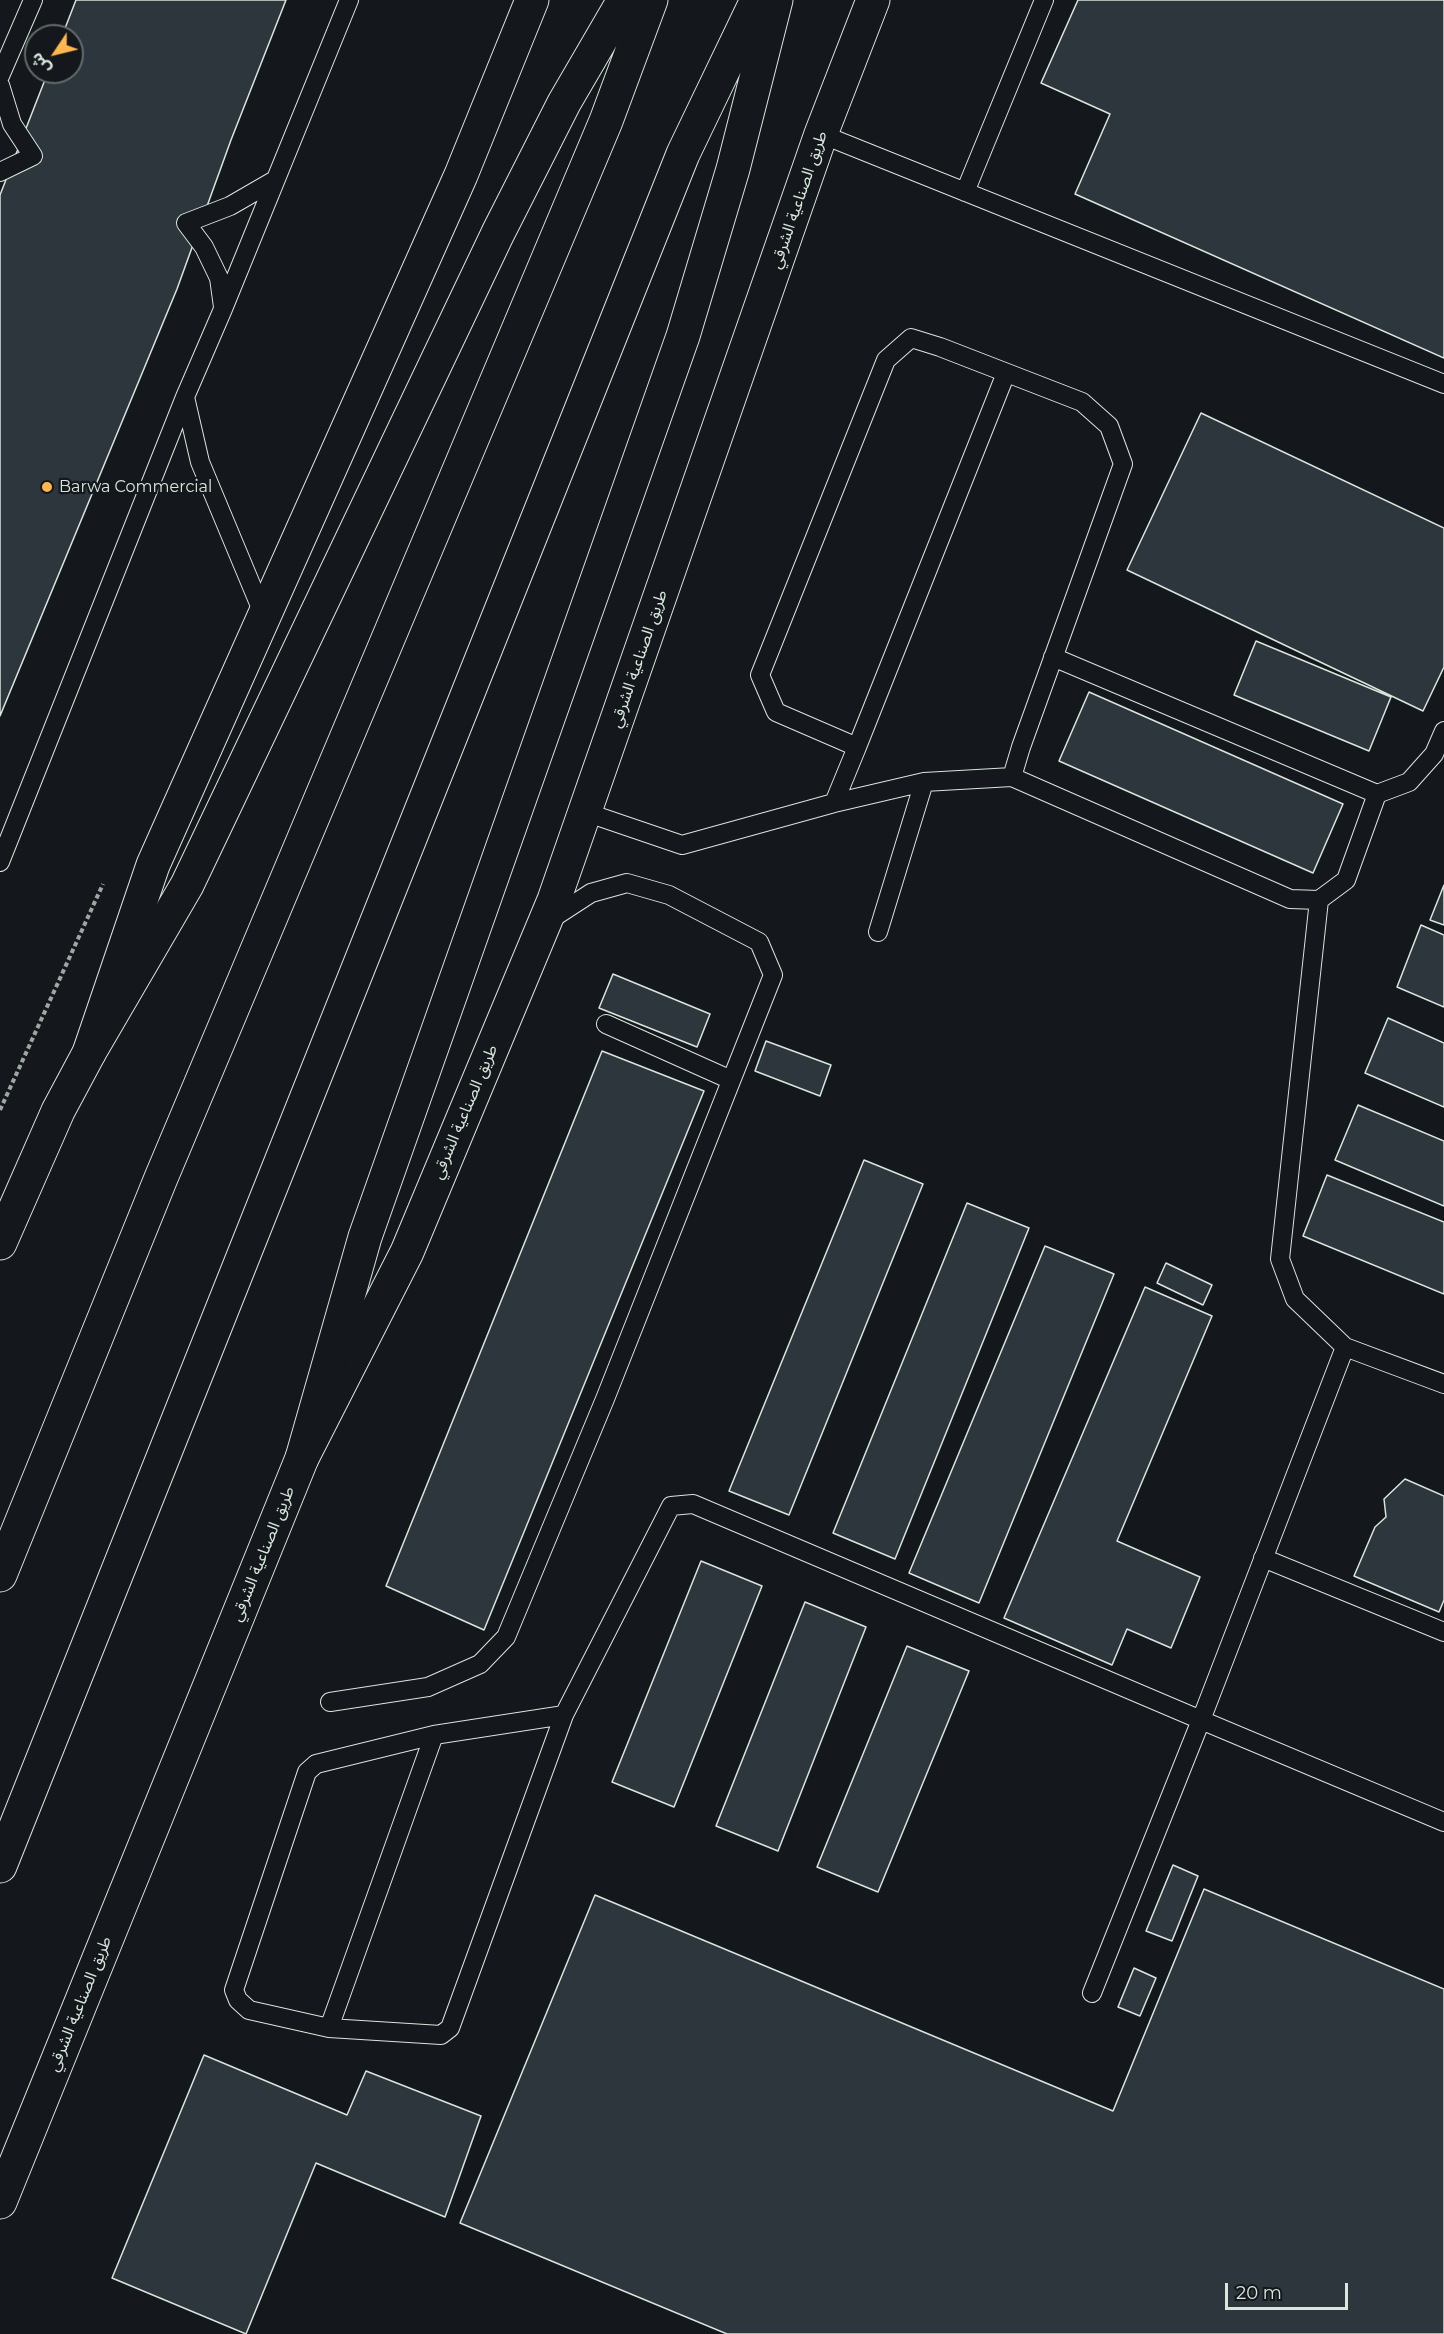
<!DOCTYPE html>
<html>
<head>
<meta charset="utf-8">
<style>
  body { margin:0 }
  #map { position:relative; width:1444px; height:2334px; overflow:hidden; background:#14181c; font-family:Montserrat,"Noto Sans Arabic",sans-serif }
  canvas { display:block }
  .north { position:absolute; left:24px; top:24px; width:60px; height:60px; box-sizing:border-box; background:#14181c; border:2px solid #626a69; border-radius:50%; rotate:235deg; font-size:16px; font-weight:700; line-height:24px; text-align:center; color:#d8e6dc }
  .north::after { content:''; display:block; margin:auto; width:21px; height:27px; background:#ffb74d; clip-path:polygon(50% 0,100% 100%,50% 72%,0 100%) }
  .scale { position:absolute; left:1225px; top:2283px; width:123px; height:27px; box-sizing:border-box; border:3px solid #d8e6dc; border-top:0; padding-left:8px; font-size:18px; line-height:21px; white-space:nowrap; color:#d8e6dc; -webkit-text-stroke:4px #14181c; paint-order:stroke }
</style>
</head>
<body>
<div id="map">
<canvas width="1444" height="2334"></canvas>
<div class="north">ش</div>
<div class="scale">20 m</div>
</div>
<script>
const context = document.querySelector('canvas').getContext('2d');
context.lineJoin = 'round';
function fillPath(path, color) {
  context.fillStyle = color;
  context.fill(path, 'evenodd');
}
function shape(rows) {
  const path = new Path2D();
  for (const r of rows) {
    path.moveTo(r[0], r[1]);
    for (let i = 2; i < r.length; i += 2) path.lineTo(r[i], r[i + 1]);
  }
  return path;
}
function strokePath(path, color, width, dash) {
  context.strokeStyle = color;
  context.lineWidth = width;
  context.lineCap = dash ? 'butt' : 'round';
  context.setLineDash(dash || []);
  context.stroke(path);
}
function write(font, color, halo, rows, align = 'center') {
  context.font = font + ' Montserrat,"Noto Sans Arabic",sans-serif';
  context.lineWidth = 4.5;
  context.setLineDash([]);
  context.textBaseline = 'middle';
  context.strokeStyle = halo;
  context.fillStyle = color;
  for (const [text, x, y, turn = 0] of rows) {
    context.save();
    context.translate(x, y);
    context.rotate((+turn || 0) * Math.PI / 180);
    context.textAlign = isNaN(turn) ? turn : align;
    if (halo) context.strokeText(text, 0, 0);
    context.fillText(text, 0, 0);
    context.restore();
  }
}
const building = shape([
  [76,0,286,0,231,140,177,289,0,716,0,195,48,72,72,72,72,36,62,36,76,0],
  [1078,0,1444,0,1444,358,1075,194,1110,114,1041,83,1078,0],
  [1201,413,1444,528,1444,667,1423,711,1127,570,1201,413],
  [1256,641,1391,697,1369,751,1234,695,1256,641],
  [1089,692,1343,804,1313,873,1059,761,1089,692],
  [1444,885,1444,925,1430,920,1444,885],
  [1421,925,1444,935,1444,1007,1397,987,1421,925],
  [613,974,710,1014,697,1047,599,1008,613,974],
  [1388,1018,1444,1043,1444,1107,1365,1073,1388,1018],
  [766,1041,831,1065,820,1096,755,1071,766,1041],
  [602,1051,704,1091,484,1630,386,1586,602,1051],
  [1358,1105,1444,1141,1444,1206,1335,1160,1358,1105],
  [864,1160,923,1184,789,1515,729,1491,864,1160],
  [1327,1175,1444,1222,1444,1294,1303,1236,1327,1175],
  [967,1203,1029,1228,895,1559,833,1533,967,1203],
  [1045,1246,1114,1274,979,1603,909,1573,1045,1246],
  [1166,1263,1212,1285,1203,1305,1157,1283,1166,1263],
  [1145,1287,1212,1316,1117,1541,1200,1577,1171,1648,1127,1629,1112,1665,1004,1618,1145,1287],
  [1405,1479,1444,1496,1444,1600,1439,1612,1354,1576,1375,1527,1386,1517,1384,1499,1405,1479],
  [701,1561,762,1586,674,1807,612,1782,701,1561],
  [805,1602,866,1627,778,1851,716,1826,805,1602],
  [907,1646,969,1671,878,1892,817,1867,907,1646],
  [1173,1865,1198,1876,1172,1941,1146,1931,1173,1865],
  [1204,1889,1444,1989,1444,2334,727,2334,460,2223,595,1895,1113,2111,1204,1889],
  [1134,1968,1156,1978,1140,2016,1118,2007,1134,1968],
  [204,2055,347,2115,366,2071,481,2116,445,2217,316,2163,246,2334,112,2278,204,2055]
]);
const path = shape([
  [0,1110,103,884]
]);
const service = shape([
  [0,76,33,0],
  [0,85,12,124,33,156,0,172],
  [821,134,1444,384],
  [965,192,1044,0],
  [223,307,219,278,204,247,186,223,230,206,275,180],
  [185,397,200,462,265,618],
  [1053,657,1377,794],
  [857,747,1006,373],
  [1012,777,1290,899,1319,900,1346,880,1377,794,1409,782,1434,754,1444,731],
  [585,812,682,845,834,803,924,782,1012,777,1021,747,1123,464,1109,426,1082,402,940,347,911,338,886,360,760,675,776,712,857,747,834,803],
  [0,862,185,397,223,309,349,0],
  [1319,900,1280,1259,1295,1299,1345,1347,1444,1384],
  [878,932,924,782],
  [606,1024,731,1080],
  [1263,1558,1444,1632],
  [330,1702,428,1687,480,1664,506,1637,605,1399,773,975,759,942,669,895,627,883,591,893,548,921],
  [434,1735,329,2028,249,2010,238,2000,234,1990,307,1772,316,1764,434,1735,564,1715,671,1506,693,1504,1201,1720,1345,1347],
  [1092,1993,1201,1720,1444,1822],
  [329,2028,441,2035,450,2028,564,1715]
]);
const primary = shape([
  [0,1243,58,1111,89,1053,153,865,461,175,532,0],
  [0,2202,302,1458,407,1252,554,900,821,134,873,0]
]);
const trunk = shape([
  [89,1053,187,885,498,233,564,103,624,0],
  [302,1458,365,1237,683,336,733,169,776,0],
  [0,1575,161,1178,606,121,651,0],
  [0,1866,683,154,757,0]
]);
const markers = [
  [47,487,6,"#ffb74d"]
];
const streetNames = [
  ["طريق الصناعية الشرقي",799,200,-71],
  ["طريق الصناعية الشرقي",639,659,-71],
  ["طريق الصناعية الشرقي",465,1112,-67],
  ["طريق الصناعية الشرقي",263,1554,-68],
  ["طريق الصناعية الشرقي",80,2004,-68]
];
const poiNames = [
  ["Barwa Commercial",59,487]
];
fillPath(building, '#2c363c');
strokePath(building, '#d8e6dc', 1.5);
strokePath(service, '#d8e6dc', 20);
strokePath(primary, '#d8e6dc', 35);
strokePath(trunk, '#d8e6dc', 35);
strokePath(path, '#9da8a2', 4, [4.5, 3]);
strokePath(service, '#14181c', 18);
strokePath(primary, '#14181c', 33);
strokePath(trunk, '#14181c', 33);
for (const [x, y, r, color] of markers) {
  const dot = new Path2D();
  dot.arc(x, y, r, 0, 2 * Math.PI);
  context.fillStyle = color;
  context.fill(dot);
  strokePath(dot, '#14181c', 2);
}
write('16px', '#d8e6dc', '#14181c', streetNames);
write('16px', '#d8e6dc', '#14181c', poiNames, 'left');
</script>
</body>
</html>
